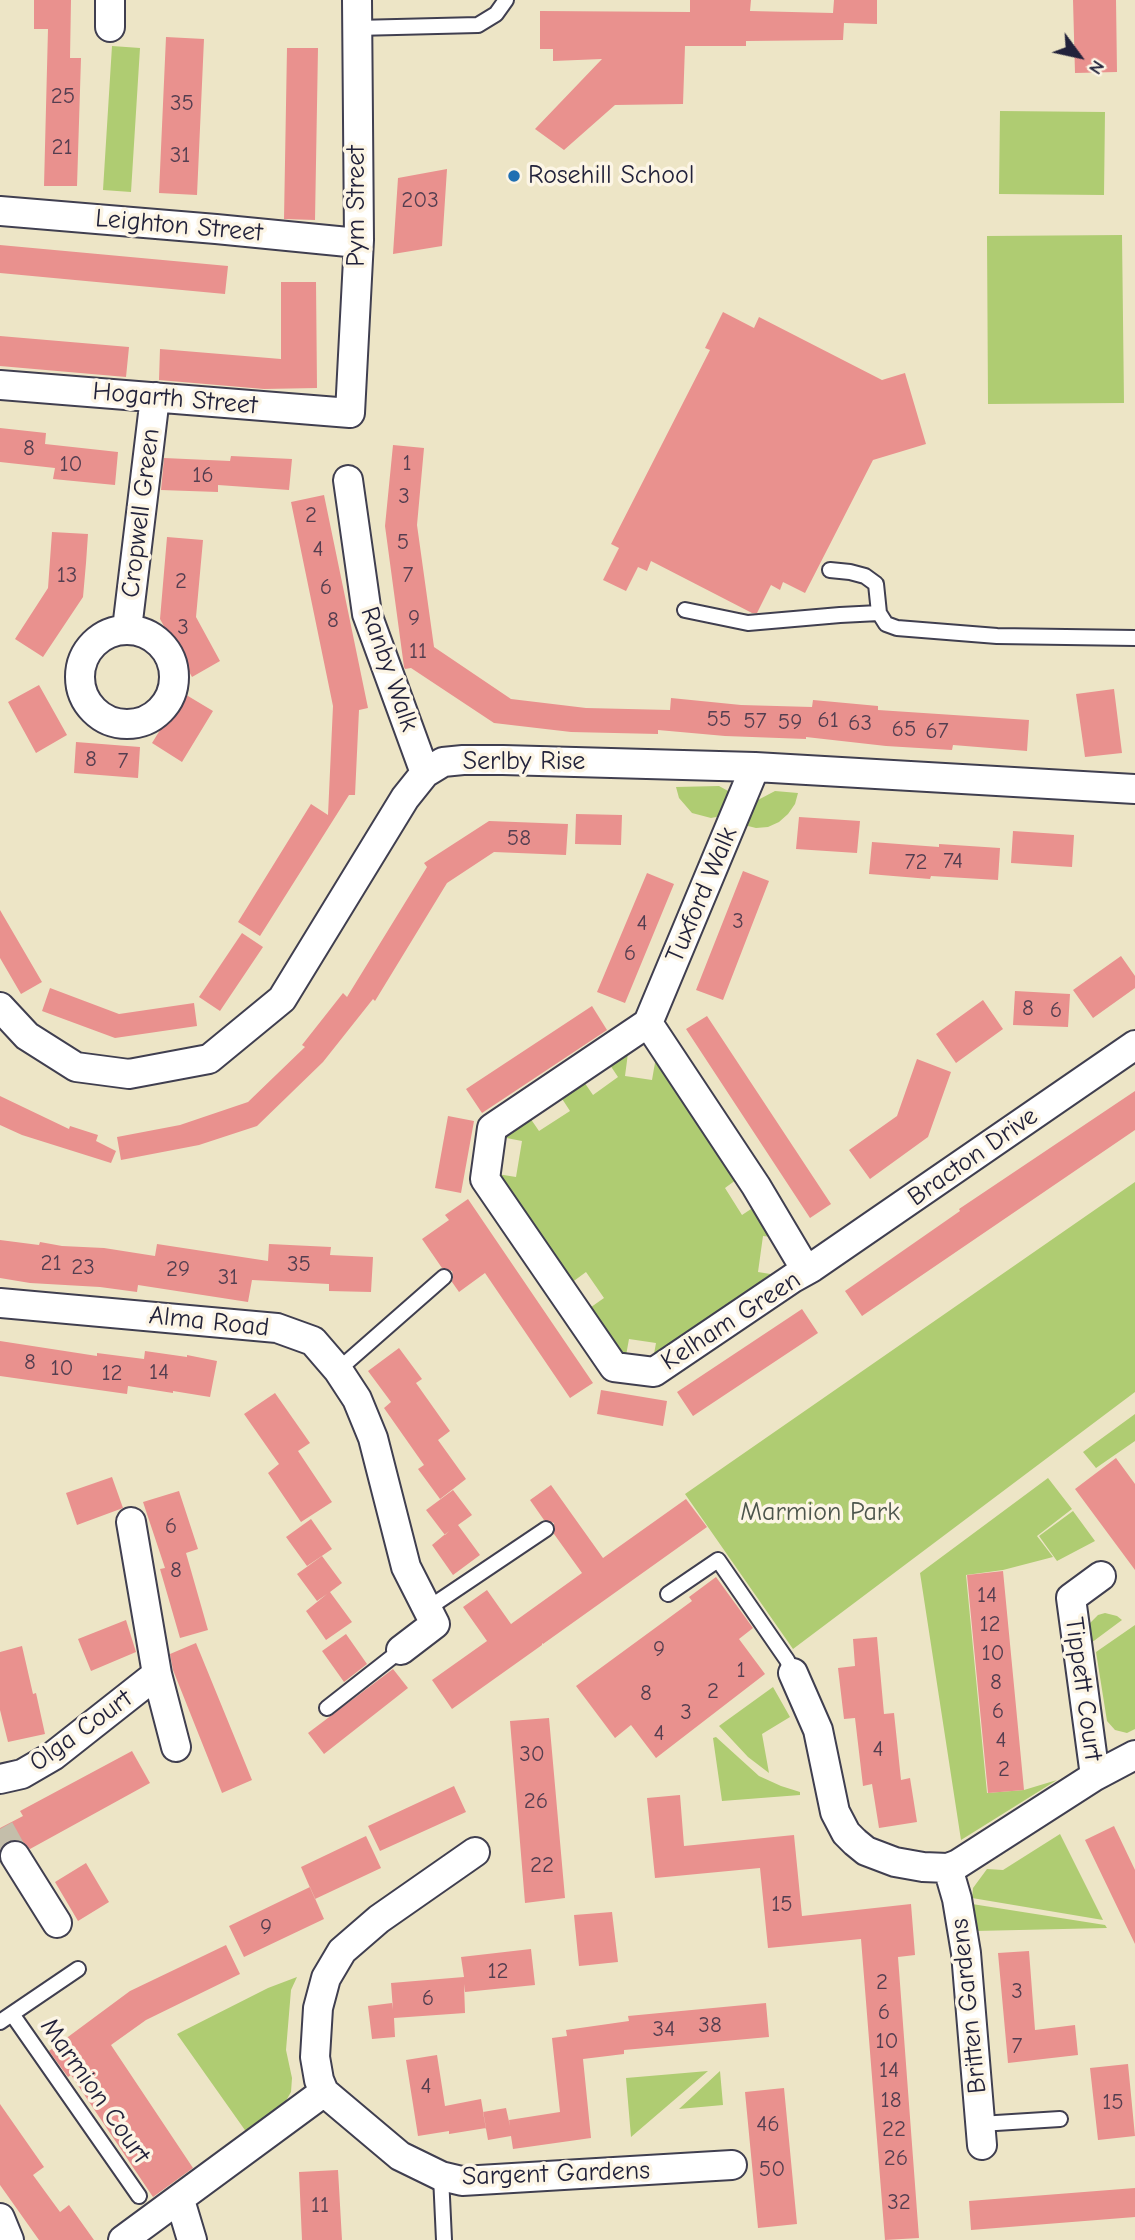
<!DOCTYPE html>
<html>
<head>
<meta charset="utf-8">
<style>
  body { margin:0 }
  #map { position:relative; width:1135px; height:2240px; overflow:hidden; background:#ede5c6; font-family:"Comic Neue",sans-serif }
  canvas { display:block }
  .north { position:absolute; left:1044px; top:21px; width:70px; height:70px; -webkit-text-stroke:5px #fcf5e5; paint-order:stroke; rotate:123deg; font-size:19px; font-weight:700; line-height:28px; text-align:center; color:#22223b }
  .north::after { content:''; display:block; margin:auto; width:24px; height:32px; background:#22223b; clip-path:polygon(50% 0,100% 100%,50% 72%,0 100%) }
</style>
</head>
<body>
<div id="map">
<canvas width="1135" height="2240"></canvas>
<div class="north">N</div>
</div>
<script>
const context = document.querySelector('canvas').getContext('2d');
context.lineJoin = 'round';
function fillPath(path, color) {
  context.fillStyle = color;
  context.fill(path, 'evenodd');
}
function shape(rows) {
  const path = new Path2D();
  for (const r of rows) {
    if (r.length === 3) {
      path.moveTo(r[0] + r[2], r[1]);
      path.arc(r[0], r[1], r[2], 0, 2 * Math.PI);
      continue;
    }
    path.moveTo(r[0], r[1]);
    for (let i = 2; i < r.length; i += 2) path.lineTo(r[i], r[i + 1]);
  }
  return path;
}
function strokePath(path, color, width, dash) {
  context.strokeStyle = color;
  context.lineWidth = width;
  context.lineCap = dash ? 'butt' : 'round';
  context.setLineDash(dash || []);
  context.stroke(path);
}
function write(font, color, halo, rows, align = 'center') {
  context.font = font + ' "Comic Neue",sans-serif';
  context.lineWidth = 7;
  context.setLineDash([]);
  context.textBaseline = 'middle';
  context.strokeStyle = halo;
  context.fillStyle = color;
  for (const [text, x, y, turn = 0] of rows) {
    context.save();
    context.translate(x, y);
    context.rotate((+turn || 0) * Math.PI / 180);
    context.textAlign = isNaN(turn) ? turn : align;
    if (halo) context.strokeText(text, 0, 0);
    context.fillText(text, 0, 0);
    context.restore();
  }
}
const green = shape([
  [112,46,140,48,131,192,103,190],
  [1000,111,1105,112,1104,195,999,194],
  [1122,235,1124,403,988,404,987,236],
  [719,786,730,792,721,816,711,818,692,813,679,798,676,787],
  [775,791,798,793,795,804,788,814,779,822,768,827,756,828,744,825,756,801],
  [628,1053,625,1076,652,1080,656,1057,744,1174,725,1188,742,1215,763,1201,789,1239,763,1236,758,1272,783,1276,652,1365,656,1343,629,1339,625,1361,584,1312,604,1298,586,1272,567,1286,491,1173,516,1177,522,1141,496,1136,526,1112,539,1131,570,1111,557,1091,580,1076,593,1095,618,1077,606,1059],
  [1135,1182,1135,1392,793,1649,685,1494],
  [1135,1414,1135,1441,1096,1468,1083,1452],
  [1048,1478,1072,1509,1037,1536,1053,1557,1003,1570,966,1575,987,1793,1024,1790,1057,1780,961,1840,920,1573],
  [1073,1511,1095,1541,1057,1561,1039,1536],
  [1105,1613,1117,1616,1122,1620,1091,1643,1088,1630,1089,1624,1098,1615],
  [1135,1625,1135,1729,1127,1733,1115,1730,1107,1721,1096,1652],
  [773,1687,790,1717,762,1734,769,1773,748,1757,719,1726],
  [716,1737,759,1776,781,1786,800,1792,800,1795,722,1801,713,1738],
  [1060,1834,1103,1920,972,1898,973,1888,987,1869,1003,1870],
  [972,1904,1105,1925,1107,1928,975,1931],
  [297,1977,291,1990,286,2050,292,2078,291,2092,283,2106,247,2133,177,2034,268,1988],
  [708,2071,631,2137,626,2078],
  [720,2071,723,2105,679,2109]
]);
const building = shape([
  [34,0,71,0,70,58,81,58,77,186,44,186,48,29,34,29],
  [690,0,751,0,750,11,833,13,834,0,877,0,877,24,844,23,843,40,746,41,746,46,685,46,683,104,615,105,564,150,535,129,602,59,553,61,553,49,540,49,540,11,690,12],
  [1073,0,1116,0,1117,72,1075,73],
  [166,37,204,39,197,195,159,193],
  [287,48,318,48,315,220,284,219],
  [447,169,442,246,393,254,398,178],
  [0,245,228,266,225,294,0,273],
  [281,282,316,282,317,388,264,389,159,380,160,349,281,359],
  [723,312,754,328,759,317,882,380,905,373,926,444,873,460,805,593,783,582,780,590,771,585,757,613,752,613,651,561,647,571,638,567,626,591,603,580,619,548,611,544,710,350,705,348],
  [0,336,129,347,126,377,0,366],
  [0,428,46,433,45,444,118,452,115,485,53,479,55,468,0,462],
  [393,445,424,448,417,525,434,647,511,699,586,708,670,710,671,698,741,705,812,707,813,700,878,706,878,710,1029,720,1027,751,953,745,952,750,886,746,806,737,806,739,725,736,658,730,658,734,571,732,494,723,411,668,405,669,404,667,385,526],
  [231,456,292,459,289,490,218,485,218,492,161,490,164,458,230,461],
  [324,495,368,708,359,710,355,795,349,795,260,936,238,922,311,804,328,815,333,706,291,502],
  [52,532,88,534,86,563,83,597,43,657,15,639,48,588],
  [167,537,203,540,196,617,220,661,192,677,160,619],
  [39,685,67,735,36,753,8,702],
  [1114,689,1122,753,1085,757,1076,694],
  [183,693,213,711,182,762,152,743],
  [76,742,140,747,138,778,74,773],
  [576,814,622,815,621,845,575,844],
  [799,817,860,821,857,853,796,849],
  [489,821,568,824,566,855,494,852,447,883,375,1001,373,999,323,1062,257,1126,199,1145,121,1160,117,1137,180,1125,248,1102,305,1047,302,1045,343,993,347,997,427,867,424,863],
  [1013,831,1074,835,1072,867,1011,863],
  [872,842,939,847,939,844,1000,848,998,880,931,876,930,879,869,874],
  [743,871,769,881,723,1000,696,990],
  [647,873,674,884,625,1003,597,992],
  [0,910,42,982,21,994,0,958],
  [242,933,263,947,220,1011,199,997],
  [1121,956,1135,976,1135,988,1093,1018,1073,990],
  [50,988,119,1014,194,1003,197,1026,115,1038,42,1011],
  [1015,991,1070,994,1068,1027,1013,1025],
  [983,1000,1003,1029,956,1063,936,1034],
  [592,1006,607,1030,482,1113,466,1089],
  [707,1016,831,1204,810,1218,686,1029],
  [917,1059,951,1072,928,1137,870,1179,849,1150,897,1116],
  [1135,1091,1135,1130,862,1316,845,1291,960,1211,959,1209],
  [0,1096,69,1129,70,1126,98,1135,96,1141,116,1151,111,1163,22,1135,0,1125],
  [448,1116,474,1121,461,1193,435,1188],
  [468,1199,593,1383,570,1398,485,1273,459,1292,452,1282,453,1276,452,1271,442,1268,422,1239,449,1220,445,1215],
  [0,1240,39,1245,40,1242,62,1246,104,1248,155,1256,157,1244,268,1261,269,1244,331,1247,330,1255,373,1257,371,1292,329,1291,329,1284,252,1280,248,1302,138,1285,137,1292,100,1287,30,1283,0,1278],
  [802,1309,818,1333,693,1416,677,1392],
  [0,1341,97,1356,97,1353,144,1359,145,1351,187,1357,187,1355,217,1361,210,1397,173,1391,173,1393,128,1386,127,1394,0,1376],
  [399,1348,422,1379,416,1383,450,1431,438,1440,466,1479,440,1499,418,1469,424,1465,384,1408,391,1402,368,1371],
  [601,1390,667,1401,663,1426,597,1414],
  [275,1393,310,1443,298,1451,332,1502,301,1522,268,1473,279,1464,244,1414],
  [1116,1458,1135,1484,1135,1570,1075,1489],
  [112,1477,123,1508,77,1525,66,1493],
  [551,1485,603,1558,686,1499,707,1527,543,1644,542,1643,542,1645,452,1709,432,1680,487,1641,463,1607,487,1590,511,1624,582,1573,554,1534,554,1523,544,1520,530,1500],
  [453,1490,472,1515,458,1525,480,1555,453,1575,432,1545,449,1531,445,1535,426,1510],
  [179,1491,198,1549,186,1553,208,1630,180,1638,160,1569,165,1568,143,1502],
  [311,1519,332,1549,307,1566,286,1537],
  [322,1556,342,1583,330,1592,352,1622,326,1640,306,1611,327,1594,317,1601,297,1574],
  [1003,1571,1024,1790,988,1793,967,1575],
  [716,1577,753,1628,739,1639,765,1674,656,1758,631,1725,615,1738,576,1686,692,1601,689,1597],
  [126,1620,136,1652,91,1671,78,1639],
  [346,1634,367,1664,344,1682,322,1651],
  [877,1637,884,1714,894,1713,901,1780,910,1778,917,1822,879,1828,872,1784,863,1786,855,1718,844,1719,838,1668,855,1666,853,1639],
  [196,1643,252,1780,222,1793,173,1670,170,1654],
  [22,1646,33,1694,36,1693,45,1734,8,1742,0,1710,0,1652],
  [393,1669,408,1688,324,1754,308,1733],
  [549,1718,565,1898,525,1903,510,1721],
  [132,1751,150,1783,30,1849,23,1842,15,1839,6,1842,0,1849,0,1828,23,1816,20,1811],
  [454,1786,466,1812,380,1851,368,1826],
  [680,1795,684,1846,794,1835,802,1916,911,1904,915,1955,898,1957,919,2238,885,2240,861,1939,768,1948,760,1868,655,1878,647,1798],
  [1114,1826,1135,1870,1135,1944,1085,1840],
  [366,1836,381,1868,315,1899,301,1867],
  [86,1863,109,1902,78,1921,55,1882],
  [310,1887,324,1919,244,1957,229,1926],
  [612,1912,618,1962,579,1966,574,1915],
  [226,1945,240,1974,146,2020,111,2045,193,2168,153,2197,71,2075,68,2077,49,2051,130,1991],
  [531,1949,535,1985,465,1992,464,1984,465,2013,394,2018,395,2037,372,2039,368,2006,392,2003,393,2010,391,1983,464,1977,461,1957],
  [1029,1951,1035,2030,1075,2025,1078,2055,1008,2063,998,1953],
  [766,2003,769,2037,624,2050,624,2054,583,2059,591,2138,513,2149,511,2136,488,2140,483,2112,506,2108,510,2126,509,2120,560,2112,552,2038,567,2036,566,2030,629,2021,628,2016],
  [437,2055,445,2106,481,2099,486,2128,449,2134,449,2131,418,2136,406,2060],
  [1128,2064,1135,2136,1098,2140,1090,2068],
  [784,2088,797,2224,758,2228,745,2092],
  [0,2104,44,2167,33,2175,60,2212,69,2205,94,2240,39,2240,0,2185],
  [338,2170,342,2240,302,2240,299,2172],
  [1135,2188,1135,2217,971,2230,969,2201]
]);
const minorTunnel = shape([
  [0,1829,15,1856]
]);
const service = shape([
  [356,28,478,25,496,14,506,0],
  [830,570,850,572,865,576,876,584,879,613,886,624,897,628,997,636,1135,638],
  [685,610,748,623,840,615,879,613],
  [338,1370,444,1277],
  [668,1594,718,1560,787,1660,793,1673],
  [427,1609,546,1529],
  [327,1708,401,1650],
  [12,2014,139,2196],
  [0,2022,78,1969],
  [980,2124,1060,2119],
  [441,2176,444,2240]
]);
const minor = shape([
  [110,27,110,0],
  [0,211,216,229,348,242,359,240],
  [0,385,350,413,359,240,357,0],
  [348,480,367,614,425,773],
  [127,629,155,397],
  [127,677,47],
  [0,1007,27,1036,76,1067,129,1074,209,1059,282,999,405,798,425,773,443,762,463,760,503,760,755,767,1135,789],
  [648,1023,756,1186,800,1260,811,1268,793,1278,654,1372,614,1367,485,1179,492,1128,648,1023],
  [648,1023,755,767],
  [811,1268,1135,1045],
  [0,1303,277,1328,313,1341,338,1370,357,1399,373,1438,406,1567,435,1624,401,1650],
  [131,1522,157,1674,176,1747],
  [793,1673,818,1730,835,1812,846,1833,855,1842,866,1851,895,1862,923,1867,948,1868,958,1864,1095,1776,1135,1755],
  [1095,1776,1071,1598,1101,1576],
  [0,1779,22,1774,53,1756,157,1674],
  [475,1852,379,1919,342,1951,326,1978,318,2008,315,2057,319,2080,324,2092,400,2156,441,2176,462,2181,732,2165],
  [15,1856,57,1923],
  [948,1868,957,1899,966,1953,982,2145],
  [180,2200,192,2240],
  [0,2218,9,2240],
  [123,2240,324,2092]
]);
const markers = [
  [514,176,7,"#1f6fb2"]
];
const numberNames = [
  ["25",63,96],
  ["35",182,103],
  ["21",62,147],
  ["31",180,155],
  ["203",420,200],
  ["8",29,448],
  ["1",407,463],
  ["10",71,464],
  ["16",203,475],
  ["3",404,496],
  ["2",311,515],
  ["5",403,542],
  ["4",318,549],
  ["13",67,575],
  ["7",408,575],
  ["2",181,581],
  ["6",326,587],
  ["9",414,618],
  ["8",333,620],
  ["3",183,627],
  ["11",418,651],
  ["55",719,719],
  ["61",828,720],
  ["57",755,721],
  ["59",790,722],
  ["63",860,723],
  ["65",904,729],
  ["67",937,731],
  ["8",91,759],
  ["7",123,761],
  ["58",519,838],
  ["74",953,861],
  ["72",916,862],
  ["3",738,921],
  ["4",642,923],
  ["6",630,953],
  ["8",1028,1008],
  ["6",1056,1010],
  ["21",51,1263],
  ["35",299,1264],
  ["23",83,1267],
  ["29",178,1269],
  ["31",228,1277],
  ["8",30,1362],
  ["10",62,1368],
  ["14",159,1372],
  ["12",112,1373],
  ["6",171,1526],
  ["8",176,1570],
  ["14",987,1595],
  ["12",990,1624],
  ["9",659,1649],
  ["10",993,1653],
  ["1",741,1670],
  ["8",996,1682],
  ["2",713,1691],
  ["8",646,1693],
  ["6",998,1711],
  ["3",686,1712],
  ["4",659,1733],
  ["4",1001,1740],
  ["4",878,1749],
  ["30",532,1754],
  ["2",1004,1769],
  ["26",536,1801],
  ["22",542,1865],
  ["15",782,1904],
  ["9",266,1927],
  ["12",498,1971],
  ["2",882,1982],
  ["3",1017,1991],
  ["6",428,1998],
  ["6",884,2012],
  ["38",710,2025],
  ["34",664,2029],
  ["10",887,2041],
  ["7",1017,2046],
  ["14",889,2070],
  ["4",426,2086],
  ["18",891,2100],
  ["15",1113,2102],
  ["46",768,2124],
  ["22",894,2129],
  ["26",896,2158],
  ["50",772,2169],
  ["32",899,2202],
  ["11",320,2205]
];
const poiNames = [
  ["Rosehill School",528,176]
];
const streetNames = [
  ["Pym Street",357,206,-90],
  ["Leighton Street",179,226,5],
  ["Hogarth Street",175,399,5],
  ["Cropwell Green",141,513,-83],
  ["Ranby Walk",389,669,71],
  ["Serlby Rise",524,762],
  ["Tuxford Walk",702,895,-67],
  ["Bracton Drive",973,1157,-35],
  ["Kelham Green",731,1321,-33],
  ["Alma Road",209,1322,6],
  ["Tippett Court",1083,1689,82],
  ["Olga Court",81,1731,-36],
  ["Britten Gardens",969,2006,-96],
  ["Marmion Court",95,2091,55],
  ["Sargent Gardens",556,2174,-2]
];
const parkNames = [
  ["Marmion Park",820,1513]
];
fillPath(green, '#afcc72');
fillPath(building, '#e9918e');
strokePath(minorTunnel, '#c4beaa', 28, [28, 14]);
strokePath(service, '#403f50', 18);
strokePath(minor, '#403f50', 32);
strokePath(service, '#fff', 14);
strokePath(minor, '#fff', 28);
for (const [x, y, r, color] of markers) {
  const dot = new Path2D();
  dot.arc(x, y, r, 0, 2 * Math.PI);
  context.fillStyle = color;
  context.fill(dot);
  strokePath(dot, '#fcf5e5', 2.5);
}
write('23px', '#543e50', null, numberNames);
write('26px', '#22223b', '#fcf5e5', poiNames, 'left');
write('26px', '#22223b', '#fcf5e5', streetNames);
write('26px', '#4c554c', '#fcf5e5', parkNames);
</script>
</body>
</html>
